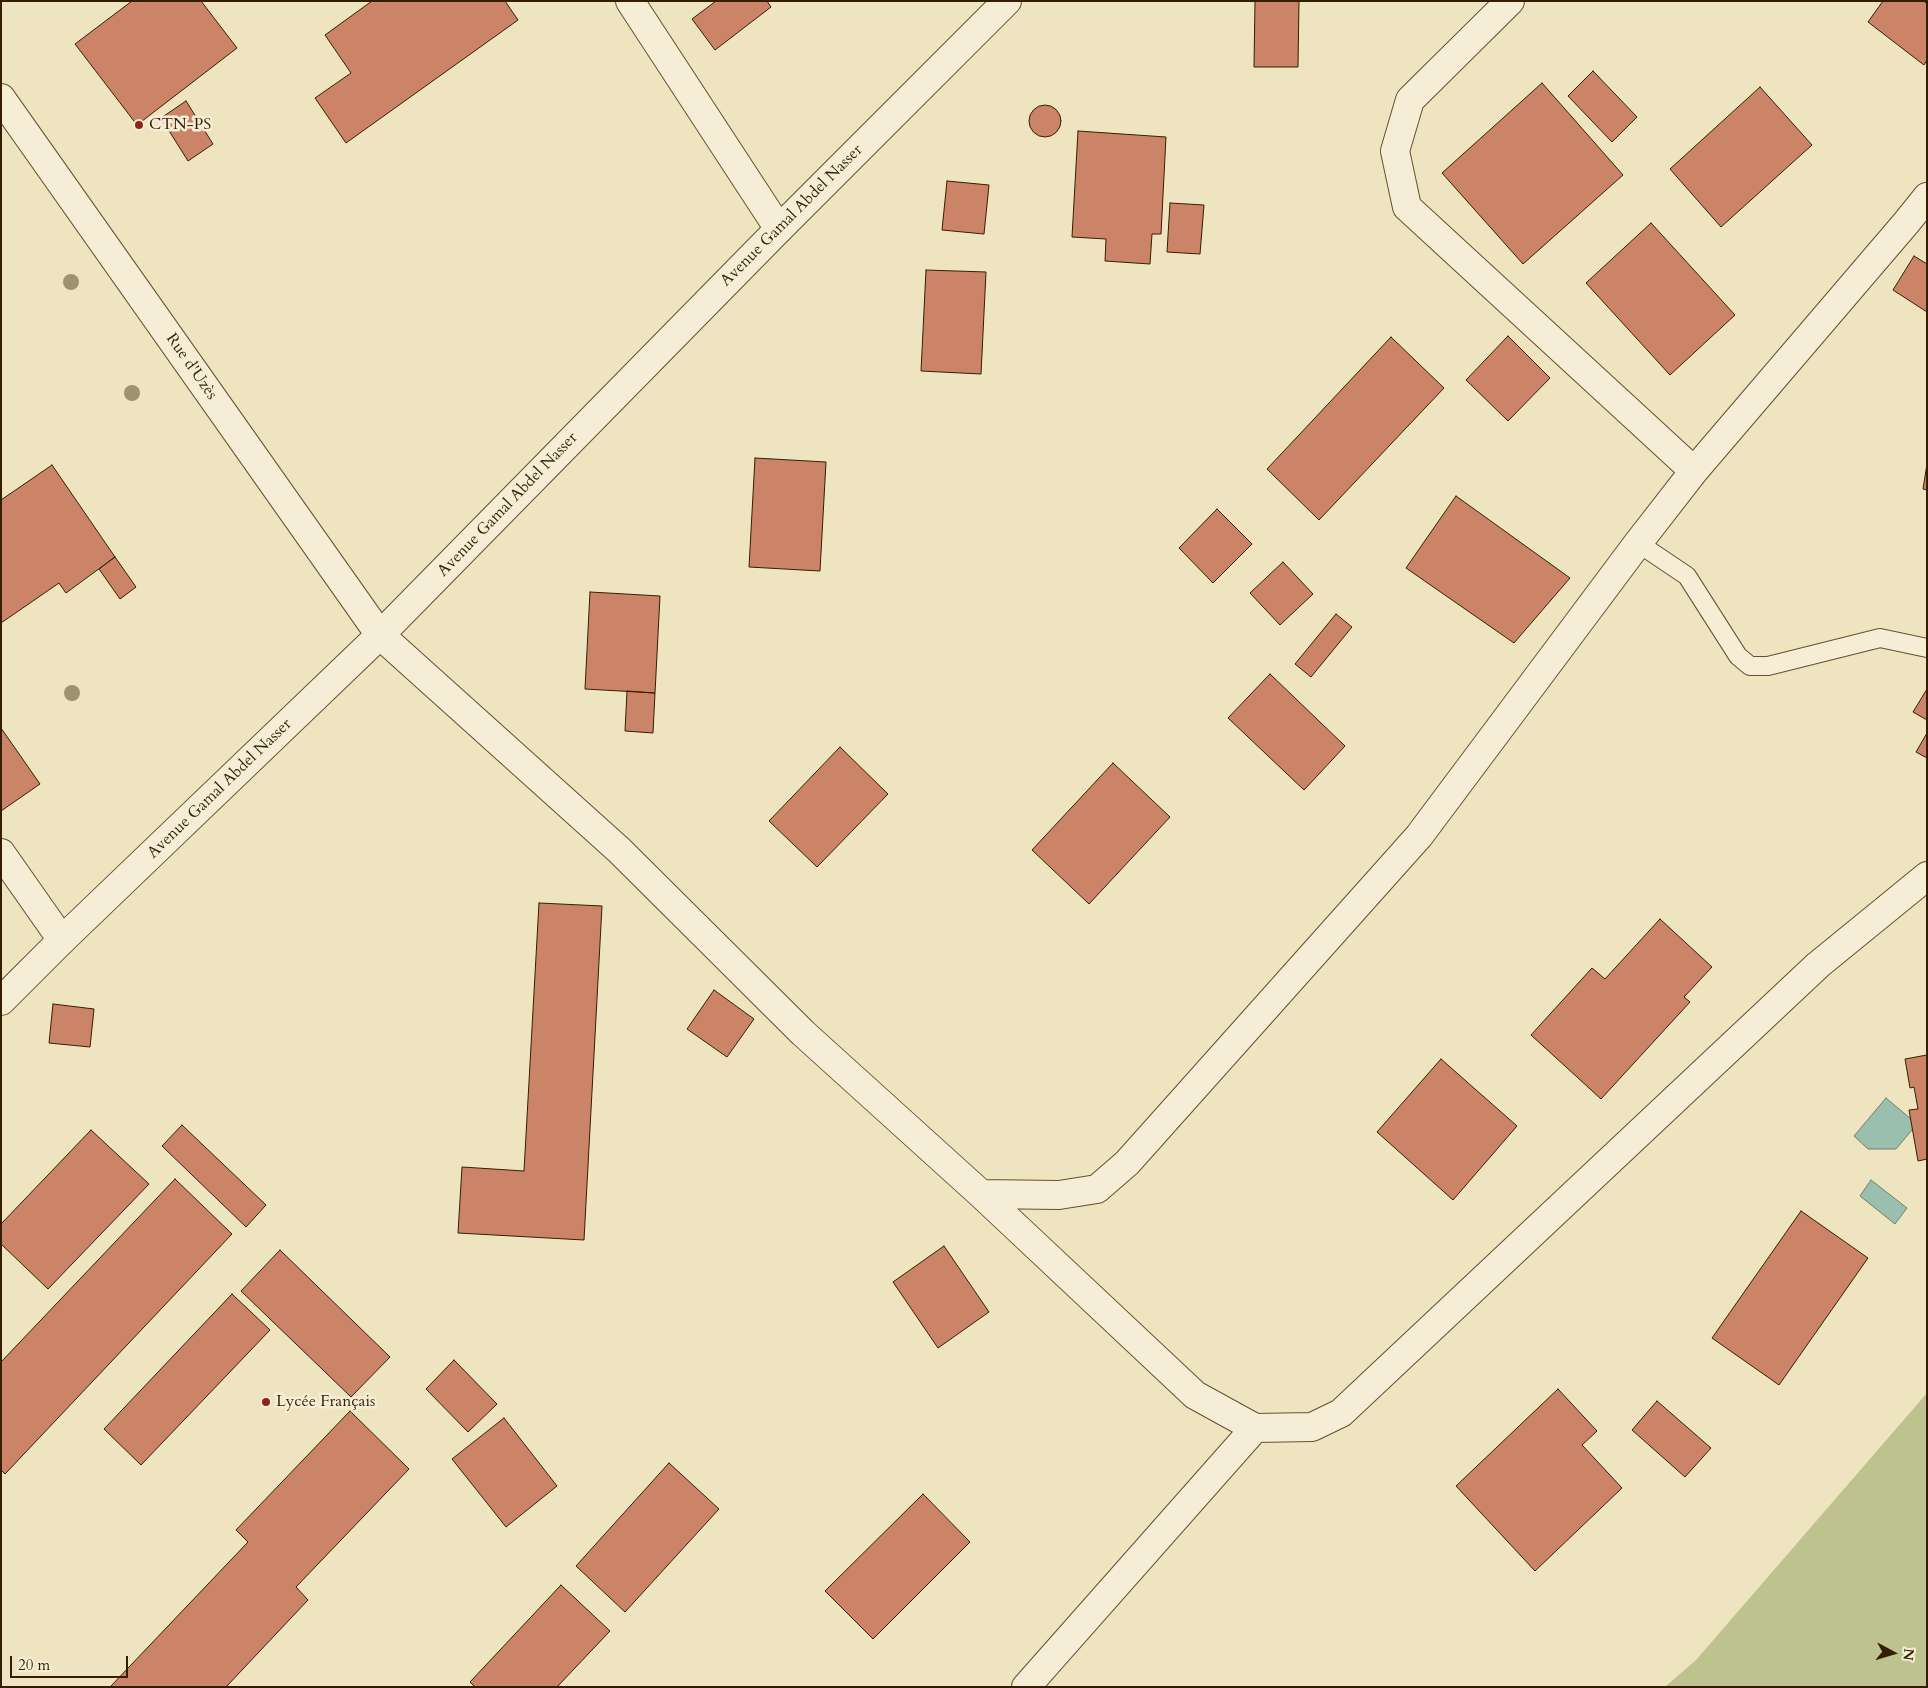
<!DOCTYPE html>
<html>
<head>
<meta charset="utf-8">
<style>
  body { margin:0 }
  #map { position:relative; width:1928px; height:1688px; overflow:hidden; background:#efe4c0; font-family:Cardo,serif }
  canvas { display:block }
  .frame { position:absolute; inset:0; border:2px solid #351e00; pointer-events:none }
  .north { position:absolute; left:1868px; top:1628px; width:50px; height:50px; -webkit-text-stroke:4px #f5edd6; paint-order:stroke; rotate:96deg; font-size:14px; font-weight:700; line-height:20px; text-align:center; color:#351e00 }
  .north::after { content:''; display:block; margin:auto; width:18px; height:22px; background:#351e00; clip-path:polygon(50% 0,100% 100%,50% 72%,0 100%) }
  .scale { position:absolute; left:10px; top:1656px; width:118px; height:22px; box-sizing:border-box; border:2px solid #351e00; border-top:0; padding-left:6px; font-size:15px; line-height:18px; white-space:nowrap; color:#351e00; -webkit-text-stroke:4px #f5edd6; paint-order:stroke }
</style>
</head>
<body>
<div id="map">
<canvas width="1928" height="1688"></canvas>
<div class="frame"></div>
<div class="north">N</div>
<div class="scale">20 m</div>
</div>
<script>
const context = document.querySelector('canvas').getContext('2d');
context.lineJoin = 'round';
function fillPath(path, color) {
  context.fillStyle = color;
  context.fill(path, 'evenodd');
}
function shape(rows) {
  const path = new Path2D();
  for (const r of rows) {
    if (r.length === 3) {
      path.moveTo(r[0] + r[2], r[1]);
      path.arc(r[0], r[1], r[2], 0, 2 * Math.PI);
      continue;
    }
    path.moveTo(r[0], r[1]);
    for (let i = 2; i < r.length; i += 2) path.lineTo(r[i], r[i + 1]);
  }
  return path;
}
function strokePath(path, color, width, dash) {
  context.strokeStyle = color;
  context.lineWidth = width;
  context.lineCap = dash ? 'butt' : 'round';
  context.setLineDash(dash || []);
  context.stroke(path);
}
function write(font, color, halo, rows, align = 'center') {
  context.font = font + ' Cardo,serif';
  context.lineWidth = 5;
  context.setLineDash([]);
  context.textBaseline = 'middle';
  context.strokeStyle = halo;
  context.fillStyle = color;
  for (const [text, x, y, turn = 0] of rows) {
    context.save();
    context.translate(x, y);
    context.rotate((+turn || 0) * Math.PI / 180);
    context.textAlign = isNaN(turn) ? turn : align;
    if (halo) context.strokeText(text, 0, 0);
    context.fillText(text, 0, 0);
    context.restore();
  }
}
const green = shape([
  [1927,1393,1927,1687,1665,1687,1696,1660]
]);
const water = shape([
  [1886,1098,1917,1124,1896,1149,1868,1149,1854,1136,1886,1098],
  [1871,1180,1907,1208,1895,1224,1860,1196,1871,1180]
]);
const building = shape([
  [132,1,201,1,237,48,137,125,75,44,132,1],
  [372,1,505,1,518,20,346,143,315,98,351,73,325,35,372,1],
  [716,1,767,1,771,7,715,50,692,19,716,1],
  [1255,1,1299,1,1298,67,1254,67,1255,1],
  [1883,1,1924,1,1927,4,1927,60,1924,65,1868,22,1883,1],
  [1593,71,1637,117,1612,142,1568,96,1593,71],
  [1542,83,1623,175,1523,264,1442,173,1542,83],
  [1760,87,1812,145,1721,227,1670,169,1760,87],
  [186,101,213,144,188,161,161,118,186,101],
  [1045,121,16],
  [1078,131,1166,137,1161,234,1152,234,1150,264,1105,261,1106,239,1072,237,1078,131],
  [947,181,989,185,984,234,942,230,947,181],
  [1170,203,1204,205,1200,254,1167,252,1170,203],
  [1651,223,1735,315,1670,375,1586,283,1651,223],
  [1914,256,1927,264,1927,312,1893,290,1914,256],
  [926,270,986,272,981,374,921,371,926,270],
  [1508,336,1550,378,1508,421,1466,380,1508,336],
  [1391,337,1444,388,1319,520,1267,469,1391,337],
  [755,458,826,462,820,571,749,567,755,458],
  [1927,464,1927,490,1923,489,1927,464],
  [52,465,115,557,66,593,59,583,1,623,1,500,52,465],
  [1456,496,1570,578,1514,643,1406,568,1456,496],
  [1217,509,1252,544,1213,583,1179,548,1217,509],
  [115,557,136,587,120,599,99,569,115,557],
  [1283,562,1313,594,1280,625,1250,593,1283,562],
  [590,592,660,596,655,693,585,689,590,592],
  [1336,614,1352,627,1311,677,1295,664,1336,614],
  [1270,674,1345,746,1304,790,1228,718,1270,674],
  [1927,689,1927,720,1913,712,1927,689],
  [627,691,655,693,653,733,625,731,627,691],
  [1,728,40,784,1,811,1,728],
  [1927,733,1927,758,1916,752,1927,733],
  [840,747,888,794,817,867,769,821,840,747],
  [1113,763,1170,817,1089,904,1032,850,1113,763],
  [539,903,602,906,584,1240,458,1233,462,1167,524,1171,539,903],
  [1660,919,1712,967,1684,997,1690,1002,1601,1099,1531,1035,1592,968,1605,979,1660,919],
  [714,990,754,1019,727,1057,687,1029,714,990],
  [53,1004,94,1009,90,1047,49,1043,53,1004],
  [1927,1055,1927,1159,1918,1161,1909,1110,1918,1109,1914,1087,1910,1088,1905,1059,1927,1055],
  [1441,1059,1517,1126,1453,1200,1377,1132,1441,1059],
  [182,1125,266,1205,246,1227,162,1146,182,1125],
  [91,1130,149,1184,48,1289,1,1244,1,1224,91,1130],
  [175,1179,232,1234,5,1474,1,1470,1,1362,175,1179],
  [1801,1211,1868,1258,1779,1385,1712,1338,1801,1211],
  [944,1246,989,1312,938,1348,893,1282,944,1246],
  [280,1250,390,1357,351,1397,241,1291,280,1250],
  [232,1294,270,1330,141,1465,104,1429,232,1294],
  [454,1360,497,1404,468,1432,426,1389,454,1360],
  [1558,1389,1597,1431,1582,1445,1622,1488,1535,1571,1456,1486,1558,1389],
  [1657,1401,1711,1448,1685,1477,1632,1430,1657,1401],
  [350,1411,409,1469,296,1587,308,1600,226,1687,110,1687,248,1542,236,1530,350,1411],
  [504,1418,557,1486,506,1527,452,1459,504,1418],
  [669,1463,719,1509,625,1612,576,1566,669,1463],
  [923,1494,970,1542,873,1639,825,1591,923,1494],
  [561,1585,610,1631,557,1687,475,1687,470,1682,561,1585]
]);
const service = shape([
  [1638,543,1687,576,1738,656,1750,666,1768,666,1880,638,1927,648]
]);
const minor = shape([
  [630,1,779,229],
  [1510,1,1410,100,1395,151,1407,207,1694,471],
  [1,98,380,635,619,850,803,1033,981,1194,1195,1395,1255,1428],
  [1,853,62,940],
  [981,1194,1059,1195,1097,1189,1127,1163,1419,836,1638,543,1694,471,1906,223,1927,197],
  [1026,1687,1255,1428,1312,1427,1341,1413,1818,965,1927,876]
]);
const tertiary = shape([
  [1,1001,62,940,380,635,779,229,1007,1]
]);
const trees = [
  [71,282],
  [132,393],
  [72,693]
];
const markers = [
  [139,125,5,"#8f2418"],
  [266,1402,5,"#8f2418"]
];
const poiNames = [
  ["CTN-PS",149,125],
  ["Lycée Français",276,1402]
];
const streetNames = [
  ["Avenue Gamal Abdel Nasser",792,216,-45],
  ["Rue d'Uzès",191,367,55],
  ["Avenue Gamal Abdel Nasser",508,505,-46],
  ["Avenue Gamal Abdel Nasser",220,789,-44]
];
fillPath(green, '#bec28f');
fillPath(water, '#9abfaf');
strokePath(water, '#727f69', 1);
fillPath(building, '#cb8468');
strokePath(building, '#351e00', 1);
strokePath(service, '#645030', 20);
strokePath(minor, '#645030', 30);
strokePath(tertiary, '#645030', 30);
strokePath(service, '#f5edd6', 18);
strokePath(minor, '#f5edd6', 28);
strokePath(tertiary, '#f5edd6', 28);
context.fillStyle = '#9f926e';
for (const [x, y] of trees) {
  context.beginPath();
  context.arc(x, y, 8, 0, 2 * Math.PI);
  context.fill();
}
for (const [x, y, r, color] of markers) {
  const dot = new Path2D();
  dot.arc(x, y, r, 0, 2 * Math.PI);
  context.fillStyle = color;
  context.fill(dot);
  strokePath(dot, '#f5edd6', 2);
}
write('16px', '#351e00', '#f5edd6', poiNames, 'left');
write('16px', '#351e00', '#f5edd6', streetNames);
</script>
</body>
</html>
